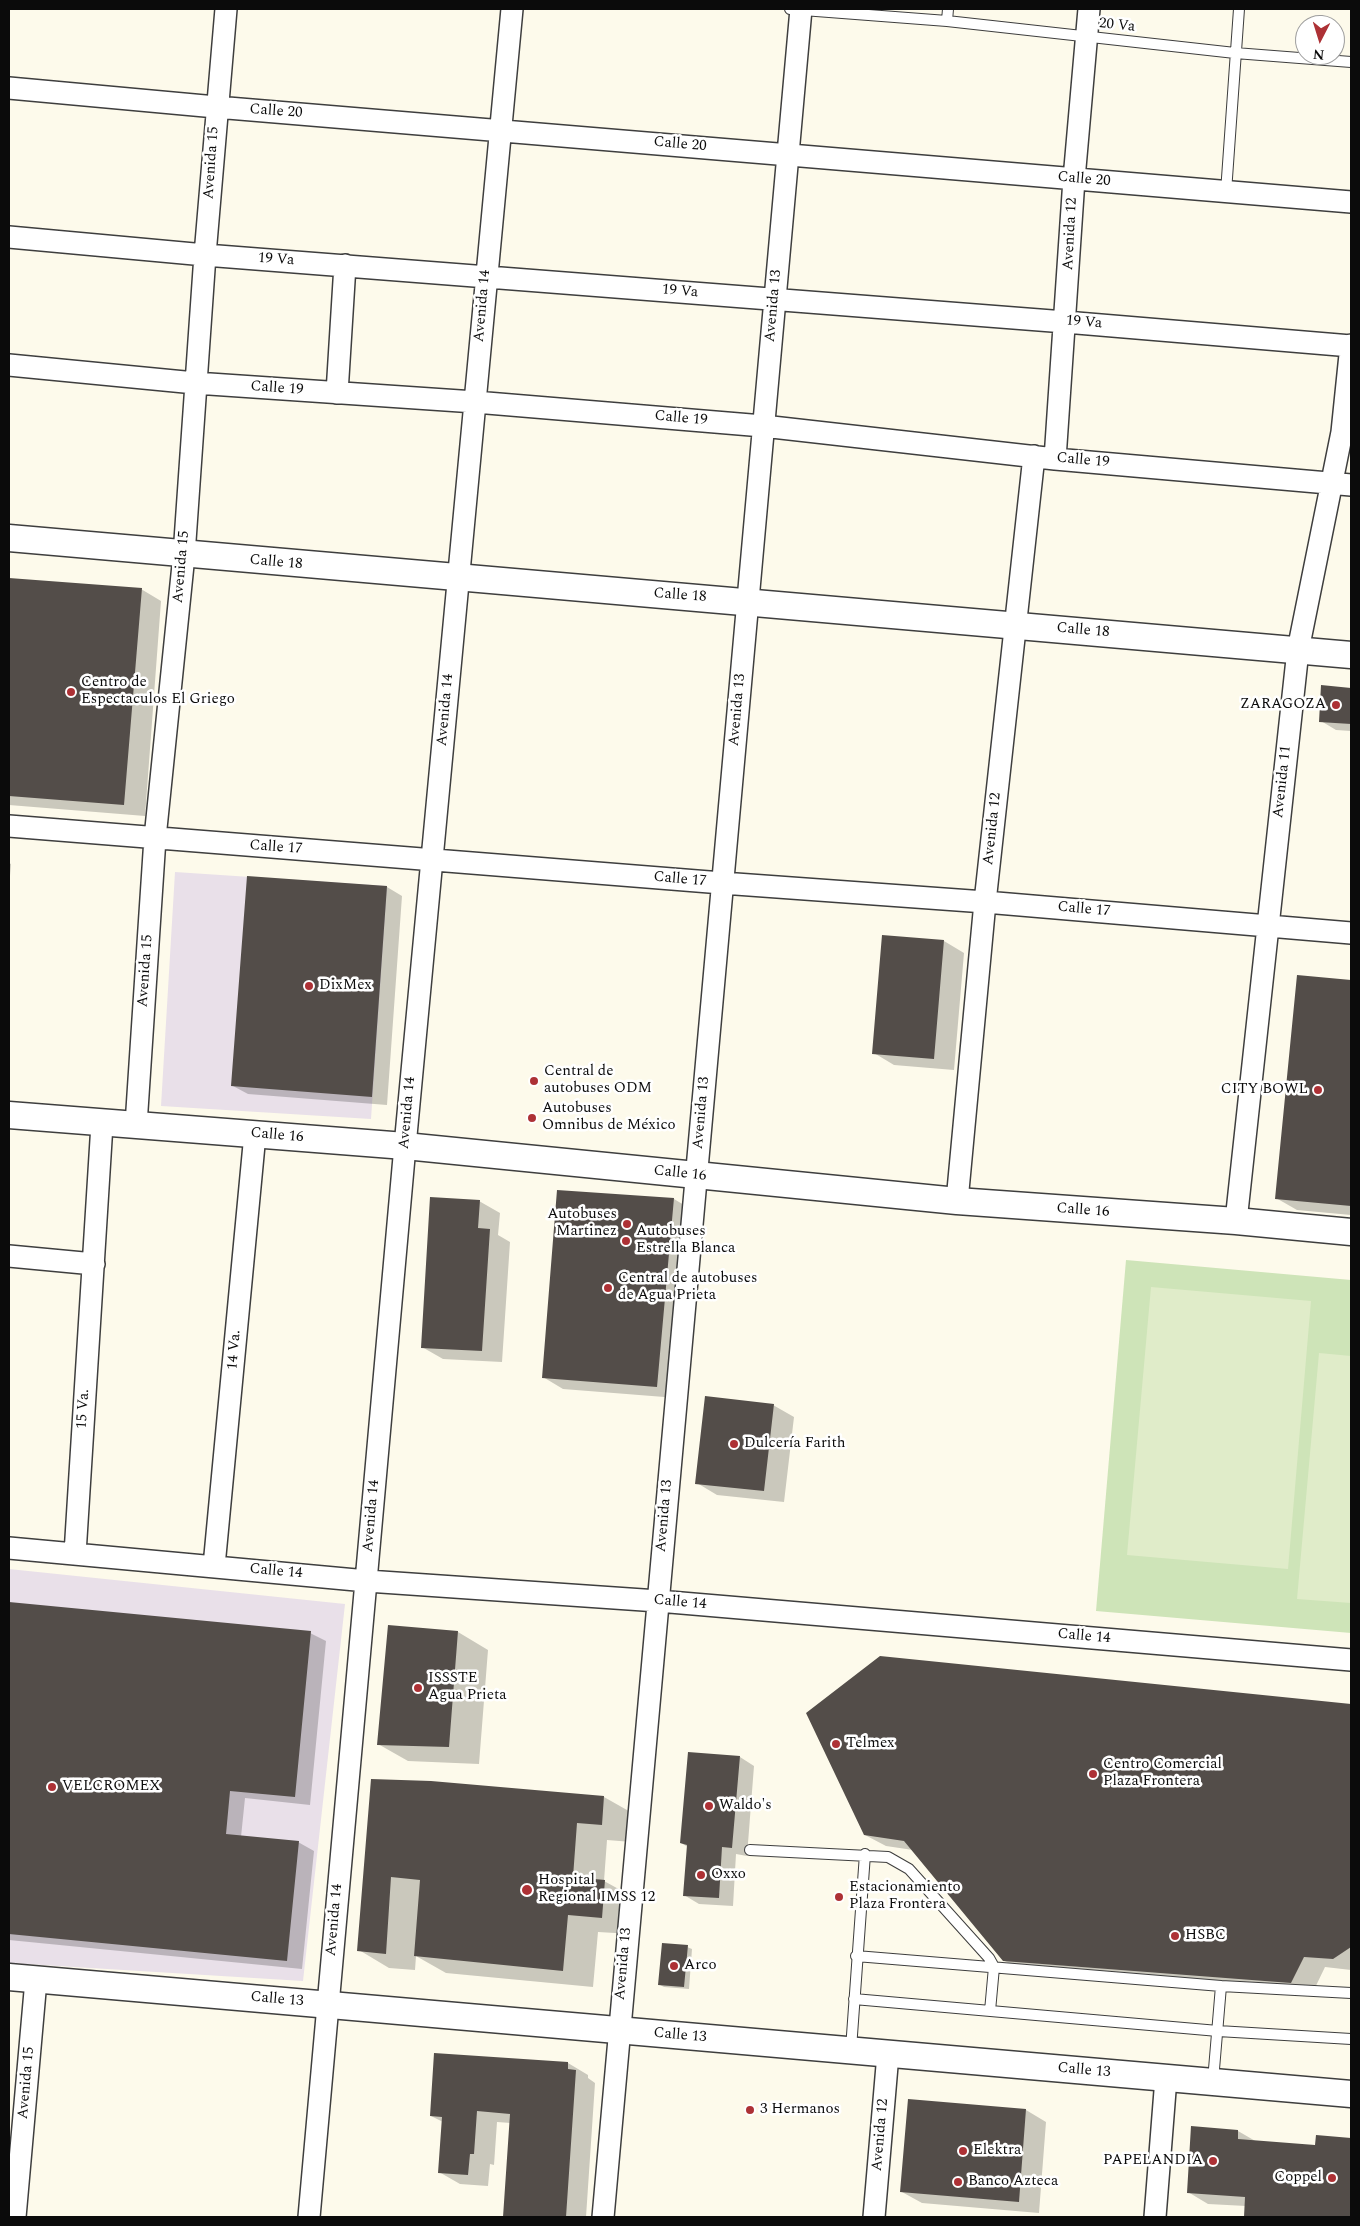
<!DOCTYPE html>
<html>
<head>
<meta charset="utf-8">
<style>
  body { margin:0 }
  #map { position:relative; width:1360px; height:2226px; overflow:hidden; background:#fdfaeb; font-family:Spectral,serif }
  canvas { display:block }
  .frame { position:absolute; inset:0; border:10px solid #0b0b0b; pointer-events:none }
  .north { position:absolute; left:1295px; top:15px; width:50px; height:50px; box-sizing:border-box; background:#fff; border:1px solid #9d9d9d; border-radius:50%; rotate:185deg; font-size:14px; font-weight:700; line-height:20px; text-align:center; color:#0b0b0b }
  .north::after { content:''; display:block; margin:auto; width:18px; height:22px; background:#ad3135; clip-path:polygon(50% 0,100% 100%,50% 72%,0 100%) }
</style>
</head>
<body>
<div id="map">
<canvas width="1360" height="2226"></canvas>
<div class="frame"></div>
<div class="north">N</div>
</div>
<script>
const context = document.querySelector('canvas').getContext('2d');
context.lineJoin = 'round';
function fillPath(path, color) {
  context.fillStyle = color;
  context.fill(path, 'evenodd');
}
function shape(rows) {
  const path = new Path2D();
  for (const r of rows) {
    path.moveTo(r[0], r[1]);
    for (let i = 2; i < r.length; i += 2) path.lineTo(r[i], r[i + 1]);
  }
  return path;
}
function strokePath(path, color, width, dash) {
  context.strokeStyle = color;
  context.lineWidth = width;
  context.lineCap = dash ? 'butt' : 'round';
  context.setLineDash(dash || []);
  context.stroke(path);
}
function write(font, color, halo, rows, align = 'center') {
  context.font = font + ' Spectral,serif';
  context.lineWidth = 5;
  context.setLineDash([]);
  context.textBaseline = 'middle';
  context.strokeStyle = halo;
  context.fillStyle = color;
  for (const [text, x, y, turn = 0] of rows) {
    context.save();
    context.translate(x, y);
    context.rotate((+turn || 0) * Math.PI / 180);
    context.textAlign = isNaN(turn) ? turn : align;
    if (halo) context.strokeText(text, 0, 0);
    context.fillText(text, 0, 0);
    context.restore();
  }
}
const industrial = shape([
  [175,872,387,886,371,1119,161,1106],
  [9,1569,345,1604,303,1981,9,1963]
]);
const green = shape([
  [1126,1260,1351,1280,1351,1633,1096,1611]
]);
const pitch = shape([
  [1151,1287,1311,1301,1288,1569,1127,1555],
  [1319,1353,1351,1356,1351,1603,1297,1599]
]);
const shadow = shape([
  [9,579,141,589,161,601,145,816,9,805],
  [1322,686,1351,689,1351,731,1336,730,1321,721],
  [9,863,11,864,9,888],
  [248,877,387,887,402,896,387,1105,248,1094,233,1086],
  [944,941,964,953,954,1070,894,1065,874,1053],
  [1298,976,1351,981,1351,1215,1297,1210,1276,1198],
  [558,1192,674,1199,694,1211,677,1398,563,1389,543,1377],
  [479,1201,500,1213,498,1235,510,1242,502,1362,443,1359,422,1347],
  [773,1405,794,1417,784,1502,717,1495,697,1483],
  [9,1603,310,1633,326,1641,310,1805,245,1798,241,1837,298,1842,314,1851,302,1969,9,1940],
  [389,1626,458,1632,488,1650,479,1764,408,1761,378,1744],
  [881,1658,1351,1705,1351,1970,1325,1967,1312,1994,1024,1972,1003,1960,913,1850,886,1846,865,1835],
  [740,1757,754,1766,747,1856,736,1854,733,1906,699,1904,684,1895,688,1847,681,1843],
  [372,1781,604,1797,634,1814,632,1842,607,1840,604,1881,635,1898,632,1934,598,1932,593,1987,446,1973,416,1956,415,1970,389,1968,359,1950],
  [687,1947,692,1949,689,1989,664,1987,660,1985],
  [435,2054,568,2063,588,2075,588,2078,595,2083,586,2217,505,2217,511,2123,497,2122,494,2165,490,2164,488,2186,460,2184,439,2172,443,2122,431,2116],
  [909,2101,1026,2110,1046,2122,1039,2213,922,2203,902,2192],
  [1192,2127,1238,2131,1257,2142,1316,2146,1317,2136,1351,2139,1351,2217,1245,2217,1246,2206,1208,2204,1188,2192]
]);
const building = shape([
  [9,578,142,588,124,805,9,796],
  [1321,685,1351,688,1351,724,1319,722],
  [247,876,387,886,372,1097,231,1086],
  [882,935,944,940,934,1059,872,1054],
  [1297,975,1351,980,1351,1206,1275,1199],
  [557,1190,674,1198,657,1387,542,1378],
  [430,1197,480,1200,478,1228,490,1229,482,1351,421,1348],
  [705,1396,774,1404,764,1491,695,1484],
  [9,1602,311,1631,295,1797,230,1791,226,1834,299,1841,287,1961,9,1934],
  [388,1625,458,1631,449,1747,377,1745],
  [880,1656,1351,1704,1351,1947,1333,1959,1304,1957,1291,1983,1003,1961,904,1841,864,1835,806,1713],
  [688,1752,740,1756,732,1848,722,1847,719,1898,683,1896,687,1845,680,1843],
  [371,1779,431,1781,604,1796,602,1825,577,1823,573,1877,605,1880,602,1918,568,1915,563,1971,414,1956,420,1880,391,1877,386,1954,357,1951],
  [662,1943,688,1945,684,1987,658,1985],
  [434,2053,568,2062,568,2069,576,2070,566,2217,503,2217,510,2114,477,2111,474,2154,470,2154,468,2175,438,2173,442,2117,430,2116],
  [908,2099,1026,2109,1019,2202,900,2192],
  [1191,2126,1238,2130,1238,2139,1315,2145,1316,2135,1351,2138,1351,2217,1244,2217,1245,2197,1187,2193]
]);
const service = shape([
  [790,9,947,21,1235,53,1351,62],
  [947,21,948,9],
  [1226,192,1239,9],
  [750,1850,888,1857,909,1869,989,1958,994,1967,990,2011],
  [856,1956,1221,1986,1351,1993],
  [854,1999,1218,2031,1351,2039],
  [851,2049,865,1854],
  [1213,2081,1221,1986]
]);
const minor = shape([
  [9,88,216,107,1351,202],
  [9,237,205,255,1065,322,1351,346],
  [9,365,195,383,475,402,763,426,1055,459,1351,485],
  [337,393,345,265],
  [1055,459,1074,179,1089,9],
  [9,826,722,883,985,902,1351,933],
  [136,1125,155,838,184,555,205,255,226,9],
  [957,1201,985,902,1034,456],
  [1236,1221,1298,650,1342,432,1351,345],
  [9,1256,94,1264],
  [9,1548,367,1581,658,1601,1351,1660],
  [75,1554,102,1124],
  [214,1566,255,1134],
  [15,2217,36,1980],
  [309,2217,405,1146,512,9],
  [603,2217,801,9],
  [874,2217,888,2054],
  [1155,2217,1166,2078]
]);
const tertiary = shape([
  [9,538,1351,655],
  [9,1115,405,1146,957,1201,1236,1221,1351,1232],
  [9,1977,1351,2094]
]);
const markers = [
  [71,692,5,"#ad3135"],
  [1336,705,5,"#ad3135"],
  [309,986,5,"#ad3135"],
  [534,1081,5,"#ad3135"],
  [1318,1090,5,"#ad3135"],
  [532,1118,5,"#ad3135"],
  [627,1224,5,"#ad3135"],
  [626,1241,5,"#ad3135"],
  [608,1288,5,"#ad3135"],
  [734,1444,5,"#ad3135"],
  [418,1688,5,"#ad3135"],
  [836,1744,5,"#ad3135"],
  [1093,1774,5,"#ad3135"],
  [52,1787,5,"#ad3135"],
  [709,1806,5,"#ad3135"],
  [701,1875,5,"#ad3135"],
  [527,1890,6,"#ad3135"],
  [839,1897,5,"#ad3135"],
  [1175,1936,5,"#ad3135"],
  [674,1966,5,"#ad3135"],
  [750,2110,5,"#ad3135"],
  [963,2151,5,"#ad3135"],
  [1213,2161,5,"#ad3135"],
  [1332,2178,5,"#ad3135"],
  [958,2182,5,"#ad3135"]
];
const streetNames = [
  ["20 Va",1117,26,6],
  ["Calle 20",276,112,4],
  ["Calle 20",680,145,5],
  ["Avenida 15",212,163,-86],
  ["Calle 20",1084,180,5],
  ["Avenida 12",1071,234,-87],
  ["19 Va",276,260,4],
  ["19 Va",680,292,5],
  ["Avenida 14",483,306,-85],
  ["Avenida 13",774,306,-85],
  ["19 Va",1084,323,5],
  ["Calle 19",277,389,4],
  ["Calle 19",681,419,5],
  ["Calle 19",1083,461,5],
  ["Calle 18",276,563,5],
  ["Avenida 15",182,567,-85],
  ["Calle 18",680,596,4],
  ["Calle 18",1083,631,5],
  ["Avenida 14",446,710,-85],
  ["Avenida 13",738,710,-85],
  ["Avenida 11",1283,782,-84],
  ["Avenida 12",993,829,-84],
  ["Calle 17",276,848,4],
  ["Calle 17",680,880,5],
  ["Calle 17",1084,910,5],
  ["Avenida 15",146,971,-86],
  ["Avenida 14",408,1113,-85],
  ["Avenida 13",702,1113,-85],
  ["Calle 16",277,1136,5],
  ["Calle 16",680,1174,6],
  ["Calle 16",1083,1211,4],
  ["14 Va.",235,1350,-85],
  ["15 Va.",84,1409,-86],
  ["Avenida 14",372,1516,-85],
  ["Avenida 13",665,1516,-85],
  ["Calle 14",276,1572,5],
  ["Calle 14",680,1603,5],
  ["Calle 14",1084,1637,5],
  ["Avenida 14",335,1920,-85],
  ["Avenida 13",624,1964,-85],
  ["Calle 13",277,2000,5],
  ["Calle 13",680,2036,5],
  ["Calle 13",1084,2071,5],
  ["Avenida 15",27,2083,-85],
  ["Avenida 12",881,2135,-85]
];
const poiNames = [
  ["Centro de",81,683],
  ["Espectaculos El Griego",81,700],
  ["ZARAGOZA",1326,705,"right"],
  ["DixMex",319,986],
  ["Central de",544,1072],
  ["autobuses ODM",544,1089],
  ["CITY BOWL",1308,1090,"right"],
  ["Autobuses",542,1109],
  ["Omnibus de México",542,1126],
  ["Autobuses",617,1215,"right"],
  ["Martinez",617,1232,"right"],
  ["Autobuses",636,1232],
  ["Estrella Blanca",636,1249],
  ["Central de autobuses",618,1279],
  ["de Agua Prieta",618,1296],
  ["Dulcería Farith",744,1444],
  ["ISSSTE",428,1679],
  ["Agua Prieta",428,1696],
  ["Telmex",846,1744],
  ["Centro Comercial",1103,1765],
  ["Plaza Frontera",1103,1782],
  ["VELCROMEX",62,1787],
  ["Waldo's",719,1806],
  ["Oxxo",711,1875],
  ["Hospital",538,1881],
  ["Regional IMSS 12",538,1898],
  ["Estacionamiento",849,1888],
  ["Plaza Frontera",849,1905],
  ["HSBC",1185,1936],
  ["Arco",684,1966],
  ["3 Hermanos",760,2110],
  ["Elektra",973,2151],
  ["PAPELANDIA",1203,2161,"right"],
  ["Coppel",1322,2178,"right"],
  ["Banco Azteca",968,2182]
];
fillPath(industrial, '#e9e0e9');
fillPath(green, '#cee4b8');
fillPath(pitch, '#e0ecc9');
fillPath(shadow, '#0003');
fillPath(building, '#534d49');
strokePath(service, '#3e3e3e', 12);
strokePath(minor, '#3e3e3e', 24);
strokePath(tertiary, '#3e3e3e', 29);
strokePath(service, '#fff', 10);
strokePath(minor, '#fff', 21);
strokePath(tertiary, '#fff', 26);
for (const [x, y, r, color] of markers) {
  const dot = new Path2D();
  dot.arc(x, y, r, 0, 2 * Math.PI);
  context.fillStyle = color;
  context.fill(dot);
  strokePath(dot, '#fff', 2);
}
write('15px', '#0b0b0b', '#fff', streetNames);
write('15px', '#0b0b0b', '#fff', poiNames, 'left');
</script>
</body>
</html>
